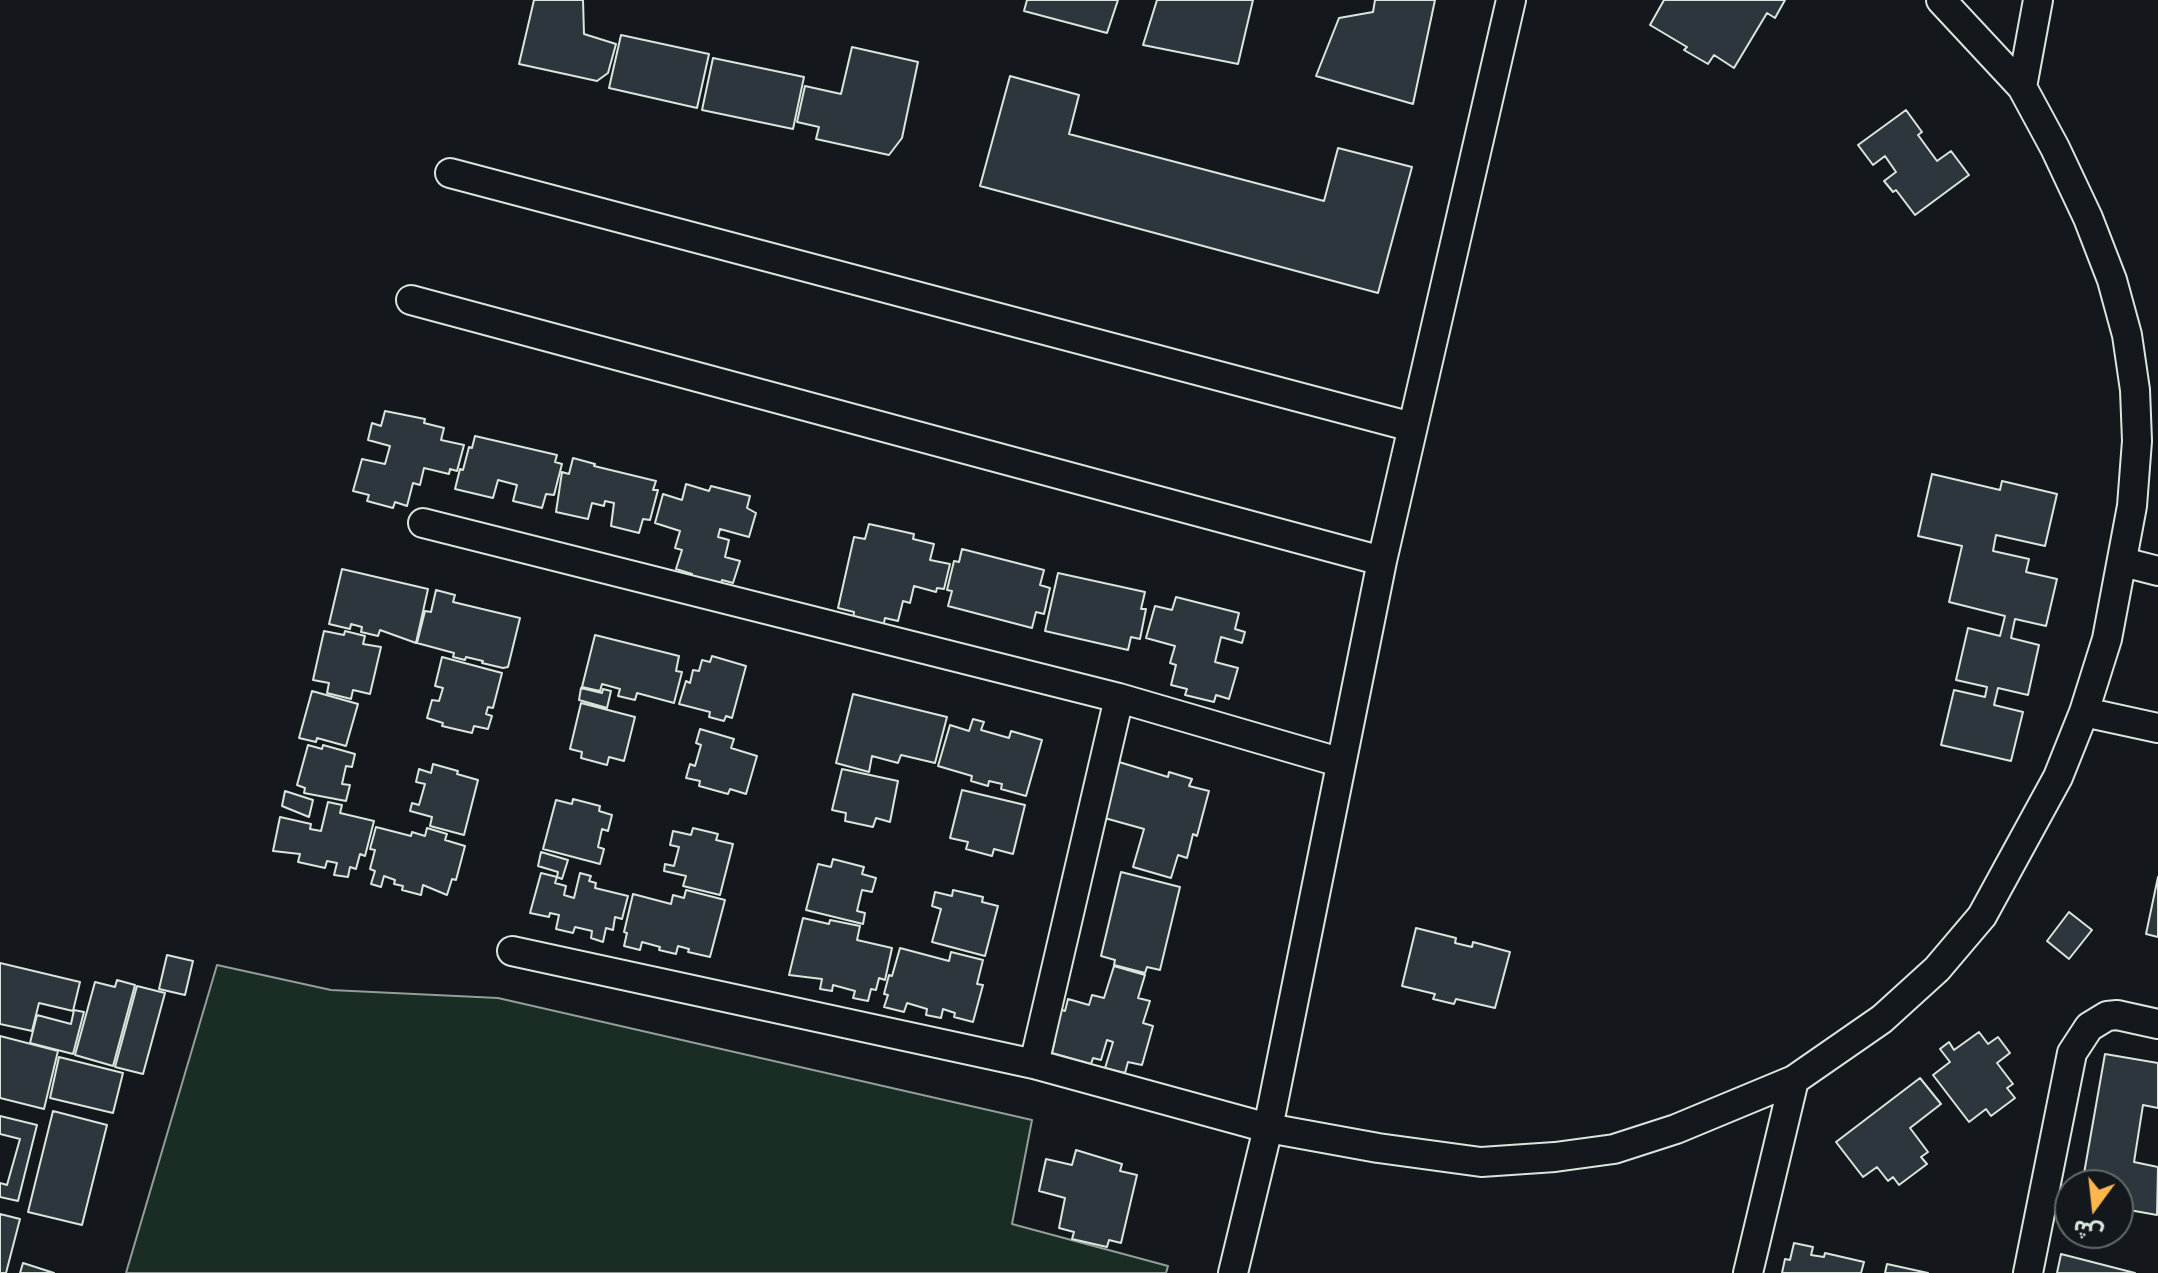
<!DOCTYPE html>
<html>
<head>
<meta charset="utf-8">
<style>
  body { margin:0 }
  #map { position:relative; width:2158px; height:1273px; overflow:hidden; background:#14181c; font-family:Montserrat,"Noto Sans Arabic",sans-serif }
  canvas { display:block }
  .north { position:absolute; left:2054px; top:1169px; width:80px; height:80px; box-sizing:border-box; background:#14181c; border:2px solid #626a69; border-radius:50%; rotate:195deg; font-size:22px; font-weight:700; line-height:32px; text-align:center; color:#d8e6dc }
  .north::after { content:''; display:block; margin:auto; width:28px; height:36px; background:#ffb74d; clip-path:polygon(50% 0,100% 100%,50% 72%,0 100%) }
</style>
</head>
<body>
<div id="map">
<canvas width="2158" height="1273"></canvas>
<div class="north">ش</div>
</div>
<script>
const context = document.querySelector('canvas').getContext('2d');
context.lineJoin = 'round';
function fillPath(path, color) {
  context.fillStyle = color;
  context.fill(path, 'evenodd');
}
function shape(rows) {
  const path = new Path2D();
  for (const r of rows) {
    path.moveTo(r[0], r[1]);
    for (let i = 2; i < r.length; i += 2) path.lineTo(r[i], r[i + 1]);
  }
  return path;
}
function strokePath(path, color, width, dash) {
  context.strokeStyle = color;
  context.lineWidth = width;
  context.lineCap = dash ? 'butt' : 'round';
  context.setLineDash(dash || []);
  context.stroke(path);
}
const green = shape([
  [217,965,331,990,498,998,1032,1120,1012,1224,1168,1266,1166,1273,126,1273,217,965]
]);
const building = shape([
  [534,0,583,0,584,34,616,44,608,73,597,81,519,64,534,0],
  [1027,0,1118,0,1107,33,1024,11,1027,0],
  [1157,0,1253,0,1238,64,1143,45,1157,0],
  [1375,0,1435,0,1413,104,1316,76,1339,18,1373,12,1375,0],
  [1664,0,1785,0,1775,18,1767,13,1734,68,1714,55,1708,64,1684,50,1687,47,1650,25,1664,0],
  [621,35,709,54,697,108,609,88,621,35],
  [852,47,918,62,902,138,889,155,816,139,819,127,797,122,805,86,841,94,852,47],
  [713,58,804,77,793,129,702,110,713,58],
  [1010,76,1079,95,1069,134,1324,201,1338,148,1412,167,1378,293,980,186,1010,76],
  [1906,110,1922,132,1918,135,1937,161,1951,151,1969,175,1915,215,1896,190,1893,192,1884,181,1896,172,1885,156,1873,165,1858,145,1906,110],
  [385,411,425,419,424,423,444,428,441,440,464,445,457,471,450,469,449,474,424,468,420,485,413,483,407,506,395,502,393,508,367,501,369,495,353,491,362,459,385,464,390,446,368,440,372,423,381,426,385,411],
  [475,436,557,455,555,462,562,464,554,495,546,494,542,508,513,501,517,485,498,480,493,498,455,489,460,469,463,470,469,447,472,448,475,436],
  [573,458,595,464,594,466,656,481,653,490,658,490,650,520,643,519,639,533,611,526,614,503,605,501,604,506,592,503,588,519,556,512,562,472,569,474,573,458],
  [1932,474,2000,490,2002,481,2057,494,2045,546,1996,535,1993,551,2029,559,2026,572,2057,579,2046,626,2015,619,2011,638,2039,645,2028,695,1998,688,1994,705,2023,712,2011,761,1941,745,1954,690,1985,697,1987,687,1956,680,1968,628,2000,636,2005,616,1949,602,1962,546,1918,536,1932,474],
  [686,484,709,491,711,486,750,496,747,508,756,513,749,537,720,529,718,537,729,540,725,557,740,561,733,583,722,580,720,586,690,578,692,574,676,569,682,550,675,548,680,531,655,523,663,494,682,500,686,484],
  [869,524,914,534,913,539,934,544,930,560,950,564,944,589,937,588,936,592,914,586,910,603,903,601,898,621,885,618,883,627,853,620,854,612,838,608,854,537,865,539,869,524],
  [962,549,1044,570,1040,585,1050,588,1044,614,1036,612,1032,628,948,606,952,591,947,590,954,561,959,562,962,549],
  [342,569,428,589,416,643,380,630,378,636,361,632,362,627,351,624,350,629,329,624,342,569],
  [1058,573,1145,592,1141,609,1146,609,1140,639,1131,637,1128,650,1045,631,1058,573],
  [436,590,455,595,453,602,520,618,508,667,503,668,482,663,483,661,466,657,465,660,453,657,454,653,417,643,425,611,431,612,436,590],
  [1176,597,1239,613,1235,629,1245,632,1242,643,1221,637,1215,662,1238,668,1229,699,1216,695,1214,702,1185,695,1187,689,1171,685,1176,665,1170,663,1175,646,1146,638,1155,606,1172,610,1176,597],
  [324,631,344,635,345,631,365,636,363,644,381,647,370,694,353,690,351,699,327,693,329,683,313,680,324,631],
  [595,635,679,656,676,671,682,672,674,703,637,693,635,700,618,696,620,689,602,684,600,691,582,687,595,635],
  [712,656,746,666,732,718,726,716,724,721,709,717,710,712,679,704,686,681,690,683,693,670,699,671,702,660,710,662,712,656],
  [442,657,502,673,493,708,488,707,486,714,492,716,488,729,474,726,472,733,442,726,443,723,427,718,432,700,439,701,443,688,435,686,442,657],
  [581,688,602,693,603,689,611,691,607,708,579,700,581,688],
  [312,691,358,704,346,746,317,738,316,742,299,738,312,691],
  [853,694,947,717,935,763,901,755,898,763,872,756,869,772,836,763,853,694],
  [581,703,635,717,624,761,609,757,607,765,581,758,582,752,570,749,581,703],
  [973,719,984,722,981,730,1009,738,1011,731,1042,740,1026,796,1001,789,1002,784,989,781,988,786,971,781,972,776,938,766,950,725,969,731,973,719],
  [700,729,734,739,731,748,757,756,746,794,730,789,728,794,699,786,700,781,686,778,690,764,695,766,701,745,696,743,700,729],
  [308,745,322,749,323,745,355,754,352,767,346,766,342,784,350,785,346,801,304,793,305,788,297,785,308,745],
  [1119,762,1168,777,1169,772,1192,779,1189,786,1209,791,1197,836,1193,834,1187,858,1178,855,1171,878,1133,867,1144,829,1101,817,1119,762],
  [433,764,458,771,457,774,478,780,464,835,430,826,432,817,410,811,412,803,419,805,425,784,416,782,419,769,431,773,433,764],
  [842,769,898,781,890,822,876,818,873,827,845,821,846,813,832,810,842,769],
  [962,790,1025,805,1013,854,994,849,992,856,966,849,968,842,950,838,962,790],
  [285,791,313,800,309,817,282,806,285,791],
  [573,799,600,806,599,811,612,815,608,831,602,829,598,847,604,849,600,864,543,849,556,800,572,804,573,799],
  [328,802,342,805,340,813,374,821,365,856,360,854,356,869,350,867,348,877,334,875,337,863,327,861,325,868,298,862,300,854,273,851,280,817,311,824,310,829,321,831,328,802],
  [376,827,411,836,412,832,425,836,427,828,447,834,445,840,465,846,456,880,452,879,447,895,423,885,421,895,402,890,403,886,394,884,395,880,384,876,381,887,371,884,375,871,370,869,375,850,370,849,376,827],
  [693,828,718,834,716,840,733,844,720,895,683,886,686,876,664,871,665,864,674,866,679,847,670,845,673,831,691,835,693,828],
  [541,852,568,860,562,879,557,877,558,872,538,866,541,852],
  [833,859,864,867,862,874,876,878,872,892,862,890,857,911,865,913,863,924,806,910,818,864,831,867,833,859],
  [1121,872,1180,887,1160,970,1147,967,1145,973,1114,965,1115,960,1101,956,1121,872],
  [541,873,557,877,555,883,566,886,564,895,574,898,580,873,591,876,589,881,596,883,595,888,628,896,622,919,615,917,613,930,606,928,603,942,591,938,592,931,575,927,573,933,556,929,559,915,550,913,549,917,530,913,541,873],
  [2158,877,2158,937,2146,934,2158,877],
  [686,890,725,900,710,957,688,952,689,949,678,946,676,954,659,950,660,947,642,942,640,950,624,946,627,933,624,932,633,894,671,904,673,895,684,898,686,890],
  [953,890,983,897,982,902,998,906,985,956,932,942,941,909,932,906,935,892,952,896,953,890],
  [2069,912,2092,930,2069,959,2047,941,2069,912],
  [803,918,829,924,830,920,860,926,857,940,892,948,885,980,879,978,876,990,871,989,868,1001,853,998,855,991,833,985,832,991,820,989,822,979,789,975,803,918],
  [1416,928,1456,938,1455,943,1472,947,1473,942,1510,952,1495,1008,1456,999,1454,1004,1433,999,1435,994,1402,986,1416,928],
  [900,948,949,961,951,952,983,960,977,984,983,985,973,1022,954,1017,955,1013,943,1009,941,1018,926,1015,927,1009,907,1003,904,1012,884,1007,888,995,884,994,889,975,892,976,900,948],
  [167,955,193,961,185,995,159,989,167,955],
  [0,963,80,982,73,1011,39,1003,32,1031,0,1024,0,963],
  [1114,966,1145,975,1138,998,1150,1001,1143,1023,1153,1026,1142,1065,1128,1062,1125,1073,1105,1068,1113,1042,1107,1040,1101,1060,1093,1058,1091,1064,1052,1053,1055,1040,1049,1038,1057,1008,1065,1011,1068,999,1089,1005,1092,995,1104,998,1114,966],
  [117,980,135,985,113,1066,75,1055,95,982,115,987,117,980],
  [137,986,165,993,143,1074,115,1067,137,986],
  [74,1010,84,1012,73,1054,30,1043,37,1015,71,1024,74,1010],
  [1979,1032,1988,1044,1998,1037,2010,1053,1997,1063,2013,1084,2007,1088,2015,1098,1991,1116,1986,1109,1969,1122,1933,1075,1950,1062,1940,1049,1949,1042,1954,1050,1979,1032],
  [0,1036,58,1051,44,1109,0,1098,0,1036],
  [2105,1054,2158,1063,2158,1108,2143,1105,2134,1162,2158,1167,2157,1215,2118,1208,2118,1185,2082,1185,2105,1054],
  [59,1057,123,1073,113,1113,50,1098,59,1057],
  [1920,1078,1941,1104,1910,1128,1928,1152,1921,1157,1927,1164,1899,1185,1893,1177,1888,1181,1877,1167,1863,1177,1836,1142,1920,1078],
  [53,1111,107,1125,82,1225,28,1212,53,1111],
  [0,1116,37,1125,18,1201,0,1197,0,1183,7,1185,20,1139,0,1134,0,1116],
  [1076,1150,1122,1164,1120,1171,1137,1175,1121,1243,1109,1240,1107,1247,1072,1239,1074,1232,1059,1228,1065,1198,1039,1191,1046,1159,1072,1165,1076,1150],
  [0,1214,20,1219,6,1273,0,1273,0,1214],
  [1794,1243,1813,1247,1811,1255,1824,1257,1825,1253,1864,1262,1861,1273,1782,1273,1785,1259,1790,1260,1794,1243],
  [2061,1254,2135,1273,2057,1273,2061,1254],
  [23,1263,54,1273,20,1273,23,1263],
  [1887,1264,1928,1273,1885,1273,1887,1264]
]);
const street = shape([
  [2022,87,2038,0],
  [450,173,1412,427],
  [411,300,1382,561],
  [423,523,1119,698,1339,762],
  [2123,562,2158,571],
  [2084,712,2158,728],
  [512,951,1034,1064,1268,1128,1378,1148,1481,1162,1555,1157,1614,1149,1676,1129,1794,1080,1882,1019,1937,969,1982,916,2058,777,2084,712,2107,639,2132,506,2137,441,2135,390,2127,335,2112,280,2088,218,2055,148,2022,87,1941,0],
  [1034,1064,1119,698],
  [1233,1273,1268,1128,1382,561,1511,0],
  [1748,1273,1794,1080],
  [2028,1273,2072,1053,2089,1027,2107,1016,2117,1015,2158,1024]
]);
fillPath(green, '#1a2d24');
strokePath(green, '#939e99', 2);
fillPath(building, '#2c363c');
strokePath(building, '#d8e6dc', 2);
strokePath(street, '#d8e6dc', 32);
strokePath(street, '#14181c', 28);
</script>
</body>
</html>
